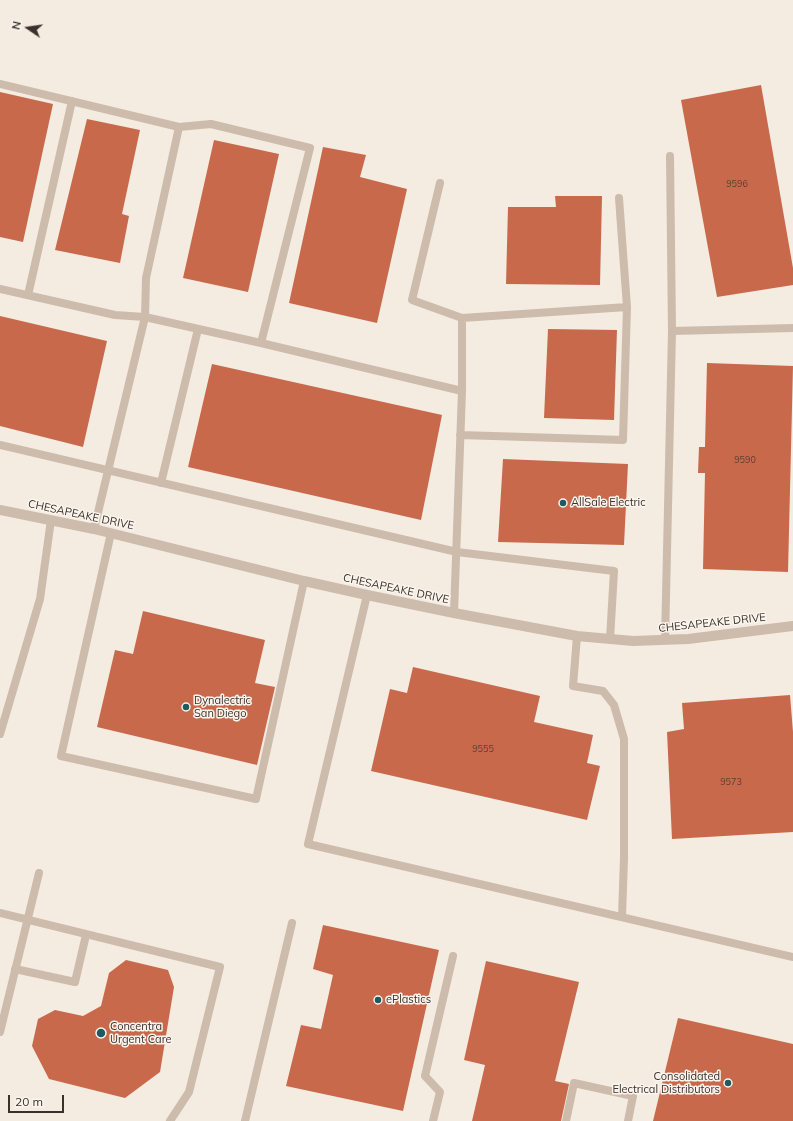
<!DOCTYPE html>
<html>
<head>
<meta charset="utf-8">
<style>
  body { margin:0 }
  #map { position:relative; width:793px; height:1121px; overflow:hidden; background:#f4ebe1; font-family:Mulish,sans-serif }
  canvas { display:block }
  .north { position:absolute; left:8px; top:8px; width:40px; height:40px; -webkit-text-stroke:3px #fbf5ee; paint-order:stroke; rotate:283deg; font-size:11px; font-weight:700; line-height:16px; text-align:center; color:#3b302b }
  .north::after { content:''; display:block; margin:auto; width:14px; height:18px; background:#3b302b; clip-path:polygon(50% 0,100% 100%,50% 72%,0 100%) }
  .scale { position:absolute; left:8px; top:1095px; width:56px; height:18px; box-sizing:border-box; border:2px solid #3b302b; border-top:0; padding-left:5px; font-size:12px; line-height:14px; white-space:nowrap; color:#3b302b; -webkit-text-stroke:3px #fbf5ee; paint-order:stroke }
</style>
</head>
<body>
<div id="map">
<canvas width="793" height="1121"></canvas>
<div class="north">N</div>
<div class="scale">20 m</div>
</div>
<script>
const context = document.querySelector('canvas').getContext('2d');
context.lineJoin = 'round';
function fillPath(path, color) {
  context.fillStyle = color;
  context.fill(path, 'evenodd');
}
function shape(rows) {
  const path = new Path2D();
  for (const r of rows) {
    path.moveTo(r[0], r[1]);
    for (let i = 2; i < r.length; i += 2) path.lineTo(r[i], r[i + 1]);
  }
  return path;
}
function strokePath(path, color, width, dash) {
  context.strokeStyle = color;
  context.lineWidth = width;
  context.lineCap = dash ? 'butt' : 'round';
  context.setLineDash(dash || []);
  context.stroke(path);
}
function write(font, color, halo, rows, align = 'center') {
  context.font = font + ' Mulish,sans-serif';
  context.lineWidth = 3;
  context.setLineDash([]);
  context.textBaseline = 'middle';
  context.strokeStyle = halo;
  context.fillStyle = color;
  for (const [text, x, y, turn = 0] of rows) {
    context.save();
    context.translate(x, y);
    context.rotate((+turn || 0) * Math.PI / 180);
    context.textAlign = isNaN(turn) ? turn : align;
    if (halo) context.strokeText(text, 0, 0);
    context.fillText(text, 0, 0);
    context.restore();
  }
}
const building = shape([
  [761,85,793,268,793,285,717,297,681,100],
  [0,92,53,104,23,242,0,237],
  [87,119,140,130,122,214,129,216,120,263,55,250],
  [214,140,279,154,248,292,183,278],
  [323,147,366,155,360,177,407,189,377,323,289,303],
  [555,196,602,196,600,285,506,284,508,207,556,207],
  [0,316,107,341,83,447,0,426],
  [548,329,617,330,614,420,544,418],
  [707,363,793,366,788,572,703,569,705,473,698,473,699,447,705,447],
  [212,364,442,415,421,520,188,467],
  [503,459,628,464,624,545,498,542],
  [143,611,265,640,255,683,275,687,257,765,97,727,115,650,133,654],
  [413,667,540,696,534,722,593,735,587,763,600,766,587,820,371,771,390,689,407,693],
  [790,695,793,732,793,832,672,839,667,732,684,729,682,703],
  [323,925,439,950,403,1111,286,1086,301,1025,321,1029,333,975,313,969],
  [126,960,168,970,174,987,160,1072,125,1098,49,1079,32,1046,38,1019,55,1010,83,1016,101,1006,109,973],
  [486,961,579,982,555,1081,569,1084,561,1121,472,1121,485,1065,464,1060],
  [678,1018,793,1044,793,1121,653,1121]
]);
const service = shape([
  [0,84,179,127,211,124,310,148,261,343],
  [440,183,412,300,462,318,462,391,454,613],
  [0,289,115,315,145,317,261,343,462,391],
  [28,295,72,101],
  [462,318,627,307,619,198],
  [672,331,793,328],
  [460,435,623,440,627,307],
  [0,445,457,552,614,571,610,639],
  [161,483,198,329],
  [94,529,145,317,146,278,179,127],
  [111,533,61,756,256,799,304,581],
  [367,595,308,844,793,957],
  [577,636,573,686,603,691,614,705,624,739,624,858,622,917],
  [665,640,672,331,670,156],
  [0,734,40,599,51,520],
  [0,913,220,967,189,1092,170,1121],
  [15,969,75,982,86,935],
  [0,1032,39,873],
  [245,1121,292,923],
  [433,1121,440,1092,425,1076,453,956],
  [566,1121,574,1083,633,1096,628,1121]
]);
const tertiary = shape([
  [0,510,94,529,304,581,367,595,454,613,577,636,633,641,688,639,793,626]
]);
const markers = [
  [563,503,4,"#1f5a5e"],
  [186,707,4,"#1f5a5e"],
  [378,1000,4,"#1f5a5e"],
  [101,1033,5,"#1f5a5e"],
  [728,1083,4,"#1f5a5e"]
];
const numberNames = [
  ["9596",737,184],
  ["9590",745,460],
  ["9555",483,749],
  ["9573",731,782]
];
const poiNames = [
  ["AllSale Electric",571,503],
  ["Dynalectric",194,701],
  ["San Diego",194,714],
  ["ePlastics",386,1000],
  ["Concentra",110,1027],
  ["Urgent Care",110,1040],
  ["Consolidated",720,1077,"right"],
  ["Electrical Distributors",720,1090,"right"]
];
const streetNames = [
  ["CHESAPEAKE DRIVE",81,515,12],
  ["CHESAPEAKE DRIVE",396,589,12],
  ["CHESAPEAKE DRIVE",712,623,-6]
];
fillPath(building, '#c8694b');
strokePath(service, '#cdbbac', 8);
strokePath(tertiary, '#cdbbac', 10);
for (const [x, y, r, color] of markers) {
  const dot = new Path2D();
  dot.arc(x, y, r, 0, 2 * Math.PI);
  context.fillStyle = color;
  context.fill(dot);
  strokePath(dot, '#fbf5ee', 1.5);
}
write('9px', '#5e3e33', null, numberNames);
write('11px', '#3b302b', '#fbf5ee', poiNames, 'left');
write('11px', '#3b302b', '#fbf5ee', streetNames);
</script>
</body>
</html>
